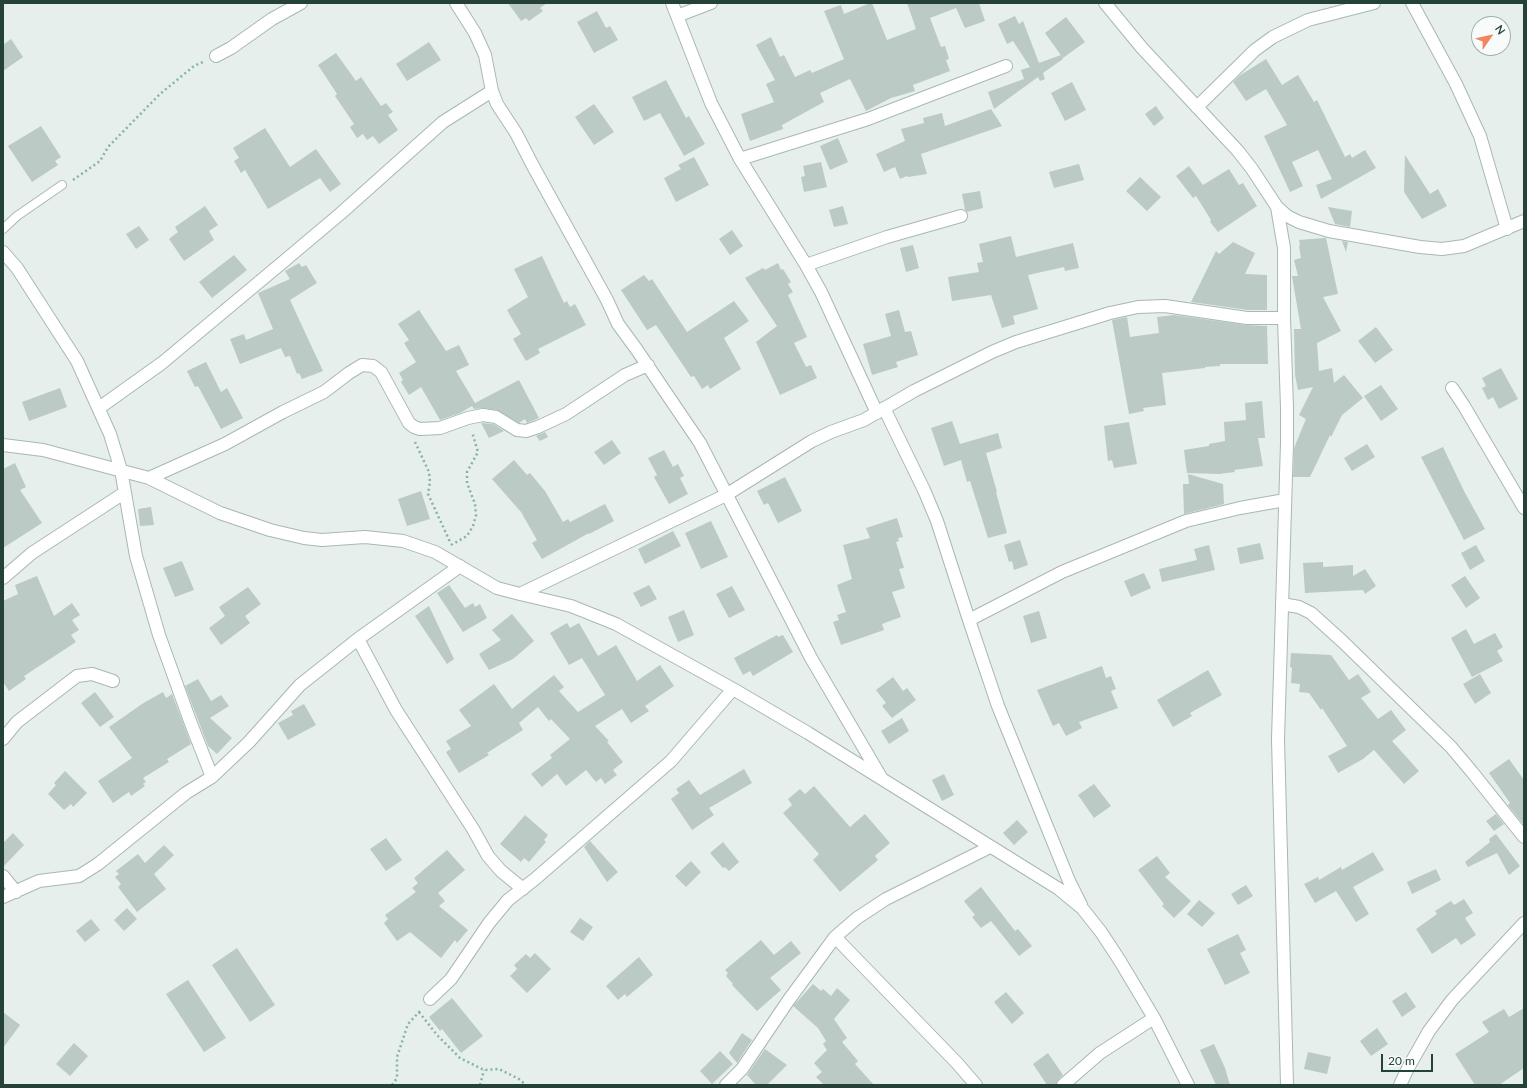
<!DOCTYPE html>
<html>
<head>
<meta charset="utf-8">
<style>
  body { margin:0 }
  #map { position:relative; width:1527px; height:1088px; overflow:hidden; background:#e6efeb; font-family:Lato,sans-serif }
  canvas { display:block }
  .frame { position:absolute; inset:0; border:4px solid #24423a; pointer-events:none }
  .north { position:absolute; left:1471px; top:16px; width:40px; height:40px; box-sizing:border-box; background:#f7fbf9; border:1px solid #a3b1ad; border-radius:50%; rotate:56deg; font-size:11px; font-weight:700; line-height:16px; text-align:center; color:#24423a }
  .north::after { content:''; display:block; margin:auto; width:14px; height:18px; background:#f4845f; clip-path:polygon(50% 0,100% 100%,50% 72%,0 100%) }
  .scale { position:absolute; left:1381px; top:1054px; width:52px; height:18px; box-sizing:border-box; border:2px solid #24423a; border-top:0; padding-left:5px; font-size:12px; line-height:14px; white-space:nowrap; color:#24423a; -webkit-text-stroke:3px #f7fbf9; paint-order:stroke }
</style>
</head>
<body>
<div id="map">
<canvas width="1527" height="1088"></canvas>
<div class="frame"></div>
<div class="north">N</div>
<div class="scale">20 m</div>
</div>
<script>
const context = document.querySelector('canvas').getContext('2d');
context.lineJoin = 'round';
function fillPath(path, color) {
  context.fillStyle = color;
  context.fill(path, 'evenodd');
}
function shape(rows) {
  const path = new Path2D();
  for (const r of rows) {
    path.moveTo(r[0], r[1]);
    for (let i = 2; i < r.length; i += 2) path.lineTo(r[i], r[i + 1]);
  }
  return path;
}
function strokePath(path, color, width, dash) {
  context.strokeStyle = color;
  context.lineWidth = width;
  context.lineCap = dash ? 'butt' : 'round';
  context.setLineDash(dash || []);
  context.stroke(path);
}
const building = shape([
  [508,3,547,3,540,8,543,11,529,21,526,18,521,21],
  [870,3,872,3,887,40,916,29,907,3,979,3,985,21,965,28,956,8,930,18,941,47,945,46,949,59,946,60,950,71,913,85,915,91,891,98,866,111,850,79,820,93,824,102,782,125,783,129,750,141,741,114,774,102,766,84,775,80,756,45,771,37,780,57,784,55,795,77,810,70,812,73,844,59,824,11,841,5,844,14],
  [597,11,606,28,610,26,618,40,594,53,577,22],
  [1015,16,1019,24,1023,21,1039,63,1061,55,1063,59,1043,73,1045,79,1040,81,1038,77,994,109,988,92,1024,79,1021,70,1030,67,1013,41,1007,44,998,24],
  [1066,17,1085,42,1063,58,1045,33],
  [11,39,23,57,3,71,3,45],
  [429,42,441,60,407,81,396,64],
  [336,53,356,81,361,77,381,106,386,103,393,112,388,115,398,130,379,144,373,136,367,140,363,134,357,138,350,127,354,124,335,96,337,94,318,65],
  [1266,59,1282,85,1298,75,1314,102,1317,100,1345,157,1350,154,1352,158,1365,150,1376,168,1321,199,1316,185,1332,179,1318,150,1292,162,1303,186,1290,192,1264,136,1287,125,1266,89,1246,101,1233,82,1239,76],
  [666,80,686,118,689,116,705,144,684,156,660,113,644,121,632,97],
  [1072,82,1086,110,1065,121,1051,93],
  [594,104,614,132,594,145,575,117],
  [1156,106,1164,118,1154,126,1145,114],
  [991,109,1002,126,921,154,927,174,908,177,907,176,900,179,895,167,884,172,876,154,905,141,901,129,924,123,923,118,942,113,945,126],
  [41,126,61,157,55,161,58,165,32,182,8,146],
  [265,128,290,167,316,149,341,184,330,192,320,178,268,209,245,170,241,173,234,161,239,158,233,148],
  [838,138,848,162,830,170,820,146],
  [1405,155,1430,194,1438,189,1447,206,1422,219,1404,192],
  [694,157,709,185,676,202,664,178,681,169,678,165],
  [821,162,827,187,804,192,801,177,805,176,803,166],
  [1079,164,1084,180,1054,188,1049,172],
  [1189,166,1203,185,1229,169,1239,185,1243,183,1257,206,1218,232,1210,222,1211,220,1196,196,1193,198,1176,176],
  [1140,177,1161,197,1147,211,1126,191],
  [980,191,983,208,967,212,965,210,962,194],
  [205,206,218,225,209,231,214,240,184,261,169,239,178,232,175,227],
  [843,206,848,224,834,227,829,210],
  [1328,207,1352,211,1350,227,1335,224],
  [139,226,149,240,136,249,126,234],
  [732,230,743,246,730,255,719,239],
  [1011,236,1016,257,1073,243,1079,268,1065,271,1064,267,1028,275,1038,309,1013,316,1015,324,1002,328,991,295,952,301,948,277,979,272,977,263,983,262,979,244],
  [1325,238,1326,238,1338,294,1323,297,1341,331,1317,343,1319,371,1332,368,1334,383,1344,375,1363,398,1342,415,1331,437,1330,435,1310,477,1293,477,1294,448,1306,419,1299,415,1313,387,1298,390,1295,375,1294,329,1301,329,1292,276,1298,276,1294,260,1301,258,1299,246,1300,246,1299,240],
  [1342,241,1348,242,1346,252],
  [1233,242,1255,253,1245,274,1267,275,1267,310,1248,310,1191,302,1216,251,1219,254],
  [913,245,919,268,906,272,900,248],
  [234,255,247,270,212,298,199,282],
  [542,256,564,303,567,301,570,307,575,304,586,325,538,349,540,353,526,361,513,339,521,334,507,310,528,297,514,269],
  [299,263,302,267,306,265,317,283,290,300,323,371,302,379,299,373,297,374,290,356,285,357,281,348,240,364,230,339,244,334,246,340,273,329,258,293,290,279,285,271],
  [778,263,781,270,783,269,791,282,788,284,793,292,788,295,807,337,794,343,806,367,811,365,817,378,780,395,756,342,777,326,745,278,763,268,765,270],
  [644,275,649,281,652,279,687,332,734,301,749,321,724,338,741,369,710,389,708,385,702,389,694,376,691,377,656,325,647,330,621,290],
  [419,310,446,351,459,345,469,365,456,371,475,403,519,380,539,418,527,423,525,419,519,423,497,410,484,408,474,409,472,406,460,413,440,420,421,387,409,395,401,382,403,380,399,373,416,362,404,343,409,340,398,324],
  [899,310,905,332,911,331,918,355,896,362,898,367,872,375,863,344,891,336,885,314],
  [1174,315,1246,325,1267,326,1268,364,1220,364,1220,366,1205,367,1205,368,1162,373,1166,405,1143,408,1144,411,1129,414,1112,320,1127,317,1130,337,1159,333,1157,317],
  [1376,327,1393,350,1375,363,1358,341],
  [206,362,221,392,227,388,243,418,221,429,198,386,195,387,187,371],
  [1501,368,1518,399,1499,409,1493,397,1488,400,1482,388,1486,386,1482,378],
  [1381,385,1398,409,1381,421,1364,396],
  [60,388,67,407,29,421,22,402],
  [1262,401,1265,438,1258,438,1263,466,1234,470,1235,472,1219,474,1187,473,1184,450,1209,446,1209,444,1225,441,1224,422,1246,420,1245,403],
  [952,421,960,444,998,433,1002,448,986,453,997,492,996,492,1007,533,988,538,970,481,967,482,961,460,944,466,931,428],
  [1129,422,1137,464,1114,468,1112,460,1108,461,1104,426],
  [481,423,493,424,504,431,489,438],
  [545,432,548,437,540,441,536,436],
  [612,440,621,453,604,465,594,452],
  [1367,444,1375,457,1352,471,1344,458],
  [1443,447,1464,491,1485,529,1464,540,1421,457],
  [664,450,673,467,678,464,684,476,680,478,688,494,669,504,654,477,657,475,648,458],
  [514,460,527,475,530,473,545,491,563,522,568,519,570,522,605,504,614,521,589,534,589,533,542,559,532,543,537,540,521,512,492,479],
  [15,463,26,487,20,490,42,523,3,548,3,469],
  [1188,474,1223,484,1224,504,1184,514,1183,484,1189,484],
  [785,477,802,511,778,523,768,503,764,505,757,491],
  [421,491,430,519,407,526,398,499],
  [151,507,154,525,140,526,138,509],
  [897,518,903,537,898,538,899,541,896,542,904,568,899,569,905,588,892,592,901,617,882,624,884,630,841,645,833,622,839,620,837,615,846,612,837,585,852,579,843,545,870,538,866,528],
  [711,521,728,557,701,569,685,533],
  [673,531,681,546,645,564,638,549],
  [1020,540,1028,565,1014,570,1012,561,1009,562,1004,545],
  [1260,543,1264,559,1240,564,1237,548],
  [1209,545,1215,570,1162,582,1159,569,1197,560,1194,549],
  [1476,545,1485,561,1470,570,1461,553],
  [182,561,194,590,175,597,163,568],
  [1323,562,1323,567,1353,565,1353,576,1365,569,1376,586,1365,594,1363,590,1305,593,1303,563],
  [1144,573,1151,588,1131,597,1124,581],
  [37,576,54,616,72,603,80,615,72,620,79,630,71,635,76,642,24,676,26,679,9,691,3,682,3,601,18,594,15,585],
  [1465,576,1480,598,1466,608,1451,585],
  [449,585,465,608,473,603,475,607,480,604,487,618,463,632,437,593],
  [649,585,657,599,641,607,633,593],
  [732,586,745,610,729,618,716,594],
  [248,587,261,604,245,616,250,623,221,645,209,628,225,616,219,607],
  [429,606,454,659,447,664,415,616],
  [684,610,694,635,678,642,668,617],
  [1039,611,1047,638,1031,643,1023,616],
  [512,614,534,641,513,659,489,670,479,654,501,640,492,630],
  [567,623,570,628,579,623,598,656,616,645,637,681,660,665,674,686,645,706,649,711,631,723,622,709,595,726,609,741,607,742,623,762,613,770,617,775,605,784,601,778,596,782,586,770,566,786,557,774,542,787,531,774,552,758,550,755,570,739,551,719,549,721,538,707,519,723,523,730,487,753,489,755,459,773,446,752,451,749,446,741,471,726,459,710,494,684,512,709,554,675,564,687,559,691,578,712,605,695,582,658,569,665,550,633],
  [1466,629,1474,644,1495,633,1503,647,1497,651,1503,661,1472,677,1451,638],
  [777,635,778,637,783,635,793,652,753,676,750,671,743,675,734,658],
  [1291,653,1331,655,1349,680,1358,674,1371,692,1361,698,1378,719,1391,710,1406,730,1392,741,1419,771,1404,784,1374,750,1363,759,1338,773,1328,756,1347,746,1322,708,1321,710,1309,693,1299,692,1300,684,1291,683,1292,668,1290,667],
  [1102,666,1106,678,1111,676,1116,689,1111,691,1118,708,1079,722,1082,728,1066,736,1059,723,1053,726,1037,690],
  [1208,670,1222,695,1190,713,1192,716,1173,727,1157,700],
  [1480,674,1491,693,1475,704,1463,684],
  [893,677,903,691,907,688,916,700,892,718,882,706,886,703,876,690],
  [198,679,211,701,221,695,229,706,210,718,232,738,217,754,208,746,185,686],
  [95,692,114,717,100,727,81,703],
  [163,692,166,698,172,694,191,744,167,759,169,762,143,778,146,782,143,784,145,786,131,796,129,792,113,803,98,781,132,758,109,727,142,704],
  [304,704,316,725,288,740,278,723,293,715,291,711],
  [902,718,909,731,889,744,881,731],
  [1509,759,1524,780,1524,825,1508,805,1510,803,1489,773],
  [744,769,752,783,709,808,714,815,692,830,671,799,679,793,676,789,689,780,700,795],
  [65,771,87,793,73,807,71,804,64,810,48,794,56,785,54,783],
  [944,774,954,795,942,801,932,780],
  [1094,784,1111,806,1094,818,1078,795],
  [814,786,850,827,865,814,890,843,875,856,878,860,840,892,813,860,819,854,783,813,792,805,788,799,800,789,805,794],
  [1496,814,1504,824,1494,831,1486,821],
  [525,815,548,835,544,840,546,842,529,862,524,858,521,862,500,844],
  [1017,820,1028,832,1014,845,1003,833],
  [13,833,24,845,3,867,3,843],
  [1496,834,1520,866,1509,875,1497,853,1468,867,1465,862,1490,842,1489,839],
  [386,838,402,860,386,871,370,849],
  [590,841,618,872,607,882,584,847],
  [723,842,739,862,729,871,725,867,723,868,710,853],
  [164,845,174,855,154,874,166,889,137,912,118,887,121,884,115,877,119,874,116,871,138,854,145,863],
  [447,850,465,870,438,893,445,901,439,906,468,930,457,943,455,940,441,958,410,932,397,941,384,923,388,919,385,915,416,892,412,888,418,883,414,878],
  [1373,852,1384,870,1353,887,1369,914,1356,922,1336,891,1315,903,1304,884,1318,877,1319,880,1341,867,1342,870],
  [1157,856,1170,873,1165,877,1191,901,1174,918,1162,906,1164,904,1138,870],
  [691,861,701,872,686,887,675,876],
  [1436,869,1441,880,1412,894,1407,882],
  [1246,885,1253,896,1238,905,1231,894],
  [981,887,1015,931,1018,929,1032,946,1019,956,991,921,981,928,972,917,975,915,964,901],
  [1464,899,1473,913,1465,918,1476,935,1461,945,1456,938,1432,954,1416,929,1437,914,1435,911,1451,901,1454,905],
  [1199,900,1215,913,1202,927,1187,914],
  [127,908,137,919,124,931,114,920],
  [580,918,593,927,583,941,570,932],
  [91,919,100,930,85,942,76,931],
  [1238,934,1246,950,1240,953,1250,973,1225,985,1207,949],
  [761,940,774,955,791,941,801,953,770,978,781,990,757,1011,732,985,733,984,726,976,728,973,725,970],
  [237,948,275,1005,250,1022,212,965],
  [535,953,551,969,527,993,510,976,517,969,514,965,526,954,530,958],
  [639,957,653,975,627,997,625,994,618,1000,606,986],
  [188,980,226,1038,204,1052,166,994],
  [813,984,821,991,823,989,831,996,837,988,850,1000,834,1019,847,1038,842,1042,858,1061,855,1064,874,1085,824,1085,816,1077,822,1072,814,1063,827,1050,823,1044,826,1041,818,1028,793,1006],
  [1006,992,1024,1013,1012,1024,994,1002],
  [1406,992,1416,1007,1402,1017,1392,1001],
  [452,998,483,1036,461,1053,442,1029,440,1031,429,1017],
  [1524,1008,1524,1068,1499,1085,1475,1085,1455,1054,1489,1032,1482,1022,1504,1009,1509,1017],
  [3,1012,20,1025,3,1048],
  [1377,1028,1388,1044,1371,1056,1360,1041],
  [742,1033,752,1040,737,1063,729,1053],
  [74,1043,88,1056,70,1076,56,1064],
  [1214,1044,1225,1068,1230,1085,1216,1085,1200,1050],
  [765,1049,787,1065,767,1085,756,1085,747,1075],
  [720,1051,733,1064,712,1084,700,1071],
  [1308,1052,1331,1057,1327,1074,1304,1069],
  [1048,1053,1063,1075,1058,1080,1056,1085,1047,1085,1033,1064]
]);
const path = shape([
  [73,180,100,161,108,147,160,94,194,66,203,62],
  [415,442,429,472,430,482,428,494,451,544],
  [451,545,467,536,473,526,476,515,475,504,467,483,467,472,478,452,472,432],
  [419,1012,437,1035,460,1058,484,1070,499,1069,519,1079,526,1085],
  [392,1085,397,1078,397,1057,408,1024,420,1011],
  [480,1085,484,1070]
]);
const service = shape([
  [3,229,17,216,62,185]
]);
const minor = shape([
  [456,3,475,33,485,55,492,91,497,104,516,133,533,166,607,300,618,324,637,350,700,443,811,658,882,779],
  [672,3,711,103,740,159,806,265,821,292,877,413],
  [1412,3,1456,84,1480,136,1507,229],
  [677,16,711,3],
  [216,56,231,48,272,19,301,3],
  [1197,107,1255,50,1273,37,1308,20,1374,3],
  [740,159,868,119,1006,66],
  [3,252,17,268,77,361,110,434,121,470,136,556,159,635,190,721,212,777],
  [806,265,887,237,961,216],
  [1452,388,1464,406,1524,508],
  [99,408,162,363,277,267,340,214,443,122,492,91],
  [884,408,924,490,937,521,969,620,998,706,1069,881,1081,905],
  [3,445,43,450,149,478,220,513,270,530,304,538,322,540,365,537,403,541,435,552,497,588,520,594,571,606,616,624,733,689,808,733,1059,889,1082,908,1101,932,1120,961,1154,1018,1188,1085],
  [149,478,225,444,283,412,324,392,349,373,362,365,373,366,381,372,409,423,414,427,420,429,440,428,468,418,483,415,496,417,517,430,526,431,538,427,566,414,625,375,648,365],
  [3,578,32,553,124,493],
  [520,594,726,495,812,441,831,432,864,420,914,391,992,352,1016,342,1110,313,1138,307,1165,306,1247,318,1284,318],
  [1282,604,1299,607,1311,613,1342,641,1451,747,1472,772,1524,837],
  [969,620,1062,572,1186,521,1240,508,1285,500],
  [358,639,396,710,473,829,488,856,501,871,523,889],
  [3,739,17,722,77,676,92,674,113,681],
  [3,876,16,892],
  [3,897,39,881,79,876,98,864,186,793,212,777,249,742,300,685,358,639,460,566],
  [835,937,957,1063,976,1085],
  [430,999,451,979,489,923,508,900,535,879,671,761,733,689],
  [726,1085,742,1069,788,1001,835,937,857,918,886,899,990,847],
  [1063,1085,1100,1053,1154,1018],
  [1400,1085,1408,1068,1429,1031,1452,1000,1524,923]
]);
const tertiary = shape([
  [1105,3,1142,48,1238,151,1252,169,1277,207,1287,216,1299,222,1329,231,1420,247,1442,249,1464,246,1524,221],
  [1277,207,1284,248,1284,318,1287,408,1287,443,1278,739,1287,1085]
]);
fillPath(building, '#bbcac4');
strokePath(service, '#a8b8b2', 10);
strokePath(minor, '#a8b8b2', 14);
strokePath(tertiary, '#a8b8b2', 14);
strokePath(path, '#86b3a5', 2.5, [2, 3]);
strokePath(service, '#fff', 8);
strokePath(minor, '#fff', 12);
strokePath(tertiary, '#fff', 12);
</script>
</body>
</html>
